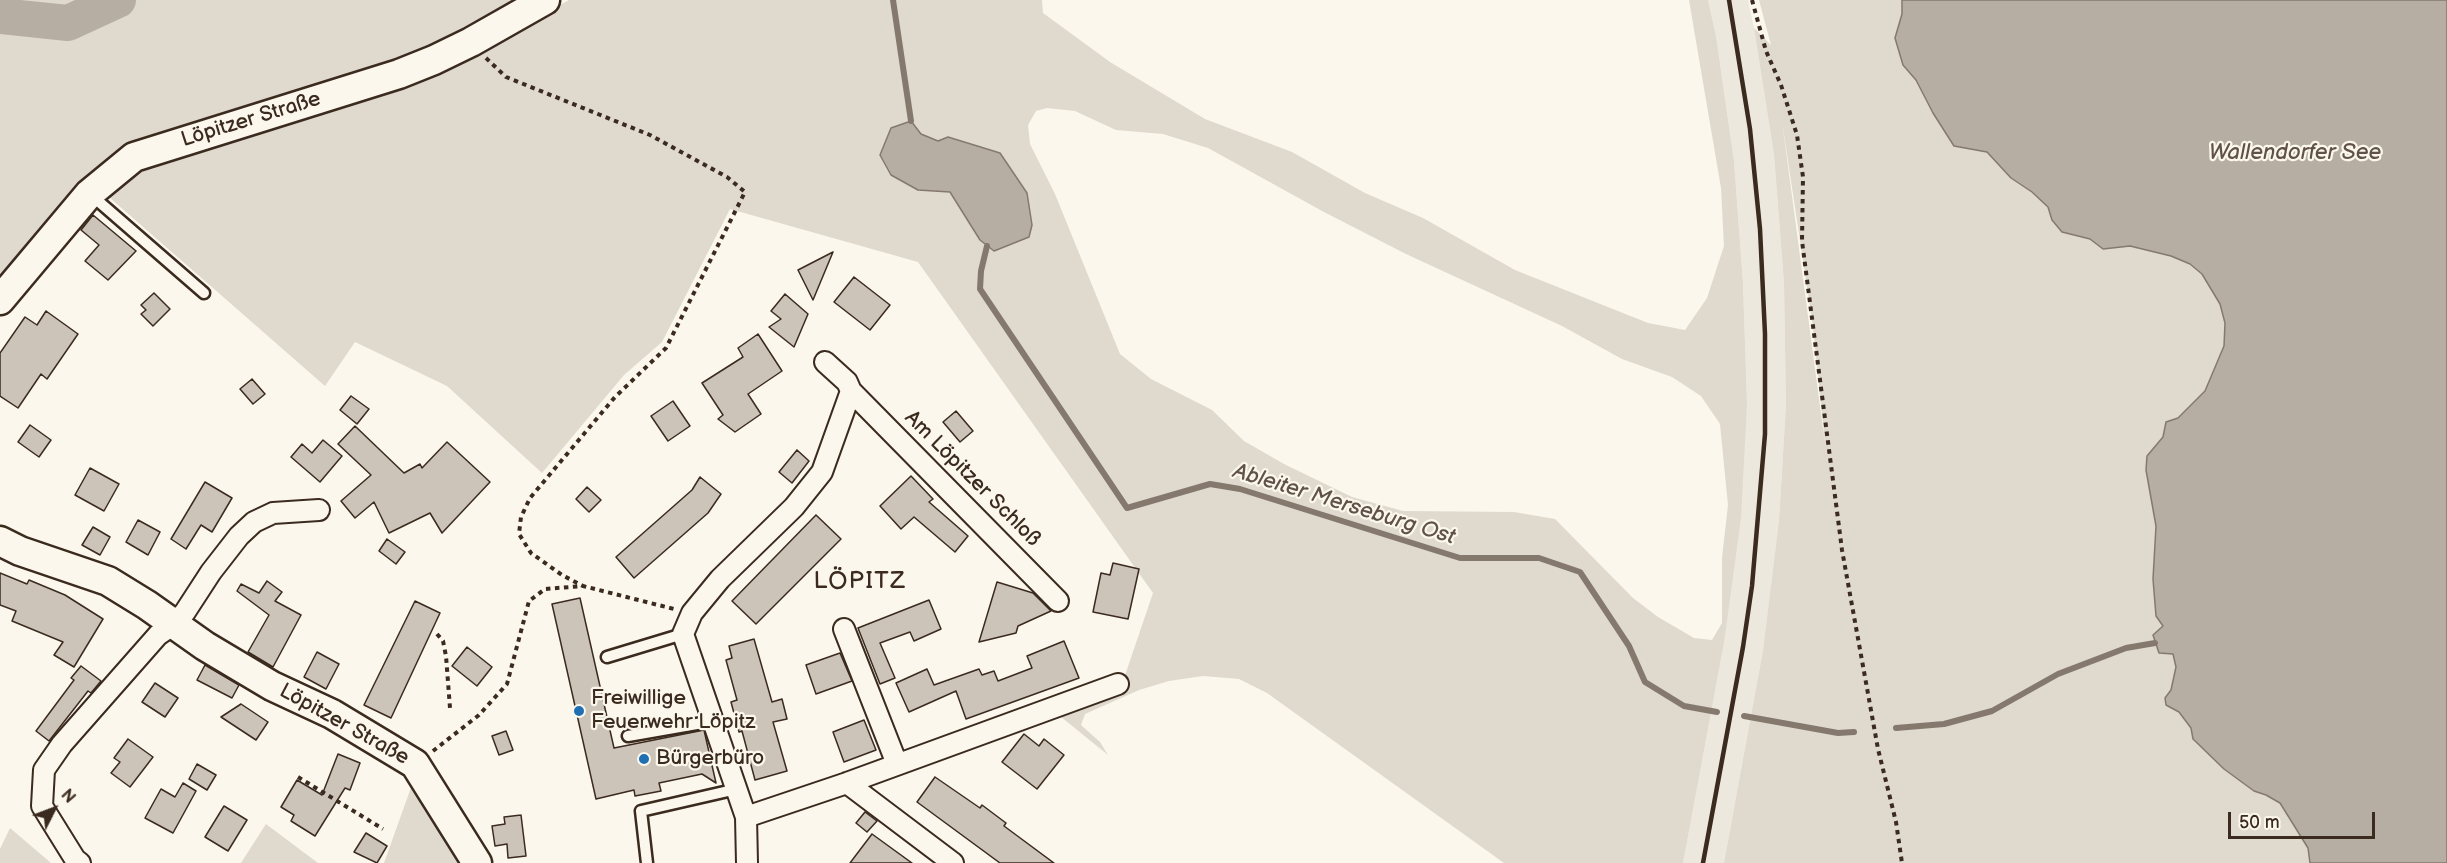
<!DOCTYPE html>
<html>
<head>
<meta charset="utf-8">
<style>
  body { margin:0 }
  #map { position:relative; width:2447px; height:863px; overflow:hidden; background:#fbf7ec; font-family:"Balsamiq Sans",sans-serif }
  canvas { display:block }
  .north { position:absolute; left:24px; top:779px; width:60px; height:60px; -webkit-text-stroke:4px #fbf7ec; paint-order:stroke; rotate:48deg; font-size:16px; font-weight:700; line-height:24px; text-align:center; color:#3b2a1e }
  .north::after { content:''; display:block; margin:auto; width:21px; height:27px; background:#3b2a1e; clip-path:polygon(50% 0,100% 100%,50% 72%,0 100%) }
  .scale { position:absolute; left:2228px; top:812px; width:147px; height:27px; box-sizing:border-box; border:3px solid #3b2a1e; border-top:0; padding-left:8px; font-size:18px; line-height:21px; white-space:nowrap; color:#3b2a1e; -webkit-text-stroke:4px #fbf7ec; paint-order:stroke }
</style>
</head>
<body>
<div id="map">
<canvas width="2447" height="863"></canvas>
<div class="north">N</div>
<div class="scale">50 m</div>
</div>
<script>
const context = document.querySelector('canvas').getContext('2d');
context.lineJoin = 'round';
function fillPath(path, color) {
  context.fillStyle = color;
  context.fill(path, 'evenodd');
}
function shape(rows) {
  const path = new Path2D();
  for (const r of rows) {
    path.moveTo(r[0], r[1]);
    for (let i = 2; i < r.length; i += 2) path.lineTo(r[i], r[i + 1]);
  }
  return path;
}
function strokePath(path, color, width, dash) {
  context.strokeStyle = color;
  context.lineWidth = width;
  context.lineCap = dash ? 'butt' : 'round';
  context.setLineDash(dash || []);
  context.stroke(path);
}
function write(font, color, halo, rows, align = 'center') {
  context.font = font + ' "Balsamiq Sans",sans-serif';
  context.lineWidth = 4.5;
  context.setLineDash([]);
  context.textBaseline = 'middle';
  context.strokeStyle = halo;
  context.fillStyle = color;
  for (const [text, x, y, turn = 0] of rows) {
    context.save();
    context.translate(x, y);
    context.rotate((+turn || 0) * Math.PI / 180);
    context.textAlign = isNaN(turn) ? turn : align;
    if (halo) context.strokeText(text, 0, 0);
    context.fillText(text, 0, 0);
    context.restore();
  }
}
const built = shape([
  [1708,0,1748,0,1754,28,1774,155,1784,283,1786,405,1779,520,1763,650,1724,863,1683,863,1724,643,1747,404,1743,283,1734,161,1716,36]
]);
const green = shape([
  [0,0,528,0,436,52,132,154,0,295],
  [569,0,1042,0,1043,13,1110,62,1205,119,1292,152,1365,193,1423,218,1515,270,1648,323,1685,330,1707,298,1724,246,1721,188,1689,0,1708,0,1716,36,1734,161,1743,283,1747,404,1741,518,1724,643,1683,863,1504,863,1267,693,1239,679,1203,676,1169,681,1139,690,1085,714,1081,725,1100,742,1108,755,1055,712,1121,687,1153,593,918,262,730,209,662,342,624,375,542,473,447,386,355,342,325,386,102,191,137,163,450,66],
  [1047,108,1075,111,1116,130,1163,134,1208,148,1324,212,1406,254,1562,326,1622,359,1672,377,1701,396,1720,424,1728,505,1722,558,1722,623,1712,640,1694,638,1658,617,1633,598,1555,519,1514,512,1403,511,1352,497,1284,464,1244,441,1212,410,1151,379,1120,354,1055,194,1030,144,1028,125,1036,111],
  [1759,0,1902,0,1902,14,1895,38,1903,65,1916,80,1933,113,1973,148,1987,152,2011,178,2032,192,2048,207,2052,220,2079,237,2090,239,2103,249,2129,246,2171,256,2190,264,2202,274,2220,304,2225,323,2224,346,2205,392,2178,418,2166,422,2163,437,2147,456,2146,470,2156,526,2153,579,2156,616,2164,626,2166,653,2173,654,2176,667,2171,690,2165,698,2166,705,2179,712,2191,728,2193,739,2224,769,2254,791,2266,795,2280,803,2308,848,2310,863,1724,863,1763,650,1779,520,1786,405,1784,283,1774,155,1754,28,1771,45],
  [1782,121,1813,327,1825,444],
  [418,768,477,863,384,863],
  [266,824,318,863,241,863],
  [10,828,51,863,0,863,0,849]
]);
const water = shape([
  [1902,0,2447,0,2447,863,2310,863,2308,848,2280,803,2266,795,2254,791,2224,769,2193,739,2191,728,2179,712,2166,705,2165,698,2171,690,2176,667,2173,654,2159,653,2153,635,2163,626,2156,616,2153,579,2156,526,2146,470,2147,456,2163,437,2166,422,2178,418,2205,391,2224,346,2225,323,2220,304,2202,274,2190,264,2171,256,2130,246,2103,249,2090,239,2062,232,2052,220,2048,207,2032,192,2011,178,1987,152,1954,146,1933,113,1916,80,1903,65,1895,38,1902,14,1902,0],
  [911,121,921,134,938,141,948,137,1000,153,1027,193,1032,225,1029,237,994,251,980,240,950,192,918,190,891,175,880,155,891,128,911,121]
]);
const stream = shape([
  [893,0,911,121],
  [987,246,981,271,980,289,1127,508,1210,484,1240,489,1460,558,1539,558,1580,572,1629,646,1645,682,1684,706,1717,712],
  [1744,716,1838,733,1854,732],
  [1896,728,1944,724,1992,711,2058,674,2126,648,2155,643]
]);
const river = shape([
  [0,16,68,23,118,0]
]);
const building = shape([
  [93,215,136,251,108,280,85,261,99,245,81,230,93,215],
  [833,252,813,300,798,270,833,252],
  [854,277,890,305,870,330,834,302,854,277],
  [154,293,170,309,153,326,141,314,146,310,141,305,154,293],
  [785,294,808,314,794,347,769,327,781,319,771,311,785,294],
  [46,311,78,334,47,379,41,374,18,408,0,396,0,353,25,317,37,325,46,311],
  [758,334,782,371,748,394,761,414,735,432,718,419,723,415,702,383,743,357,738,348,758,334],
  [252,379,265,394,253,404,240,389,252,379],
  [351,396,369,409,357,424,340,410,351,396],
  [673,401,690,426,668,441,651,416,673,401],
  [956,411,973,431,960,442,943,422,956,411],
  [30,425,51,440,39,457,18,442,30,425],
  [355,426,404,473,420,464,422,468,447,442,490,482,442,533,430,513,389,533,374,502,355,518,341,501,371,475,338,444,355,426],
  [323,440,342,456,320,482,291,457,302,444,312,453,323,440],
  [797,450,809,461,792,483,779,472,797,450],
  [90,468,119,484,104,511,75,495,90,468],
  [911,476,933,499,929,502,968,536,955,552,914,517,901,529,880,506,911,476],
  [700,477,721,494,708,513,634,578,616,557,692,490,700,477],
  [205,482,232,498,212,532,201,525,186,549,171,539,205,482],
  [587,487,601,500,589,512,576,499,587,487],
  [816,515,841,539,756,624,732,601,816,515],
  [138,520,160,532,148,555,126,542,138,520],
  [93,527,110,537,100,555,82,545,93,527],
  [387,539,405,552,396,564,379,551,387,539],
  [1113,563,1139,569,1128,619,1093,612,1101,573,1110,575,1113,563],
  [0,573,27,584,29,580,65,595,103,619,74,667,54,655,63,642,12,621,16,611,0,605,0,573],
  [267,581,282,592,275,601,301,615,273,667,248,652,269,615,237,591,241,584,259,593,267,581],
  [997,582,1033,593,1051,611,1018,626,1016,633,979,642,997,582],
  [580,598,614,748,704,730,716,783,702,774,659,783,661,791,635,796,634,790,596,799,552,604,580,598],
  [929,600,941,629,914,641,910,632,880,643,895,678,880,684,858,628,929,600],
  [415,601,440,613,391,718,364,705,415,601],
  [754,639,772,702,782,699,787,719,773,722,787,771,755,780,742,731,739,732,731,702,737,700,726,660,732,658,729,646,754,639],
  [1064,641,1079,678,966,719,956,691,909,712,896,683,927,669,934,685,979,669,982,675,994,671,998,681,1032,668,1027,656,1064,641],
  [467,647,492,667,477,686,452,666,467,647],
  [317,652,339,664,326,689,304,677,317,652],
  [840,653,852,681,816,694,806,665,840,653],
  [205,665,239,685,232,698,197,680,205,665],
  [81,666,101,681,91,693,88,691,49,741,36,731,74,680,71,678,81,666],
  [155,683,178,698,165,717,142,702,155,683],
  [241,704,268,722,256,740,221,717,241,704],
  [864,720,876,750,844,762,833,732,864,720],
  [506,731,513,750,499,755,492,736,506,731],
  [1024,734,1039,746,1044,739,1064,755,1037,789,1002,762,1024,734],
  [128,739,153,757,130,787,111,773,120,762,114,758,128,739],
  [338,754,360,763,350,790,345,788,315,836,291,821,294,815,281,807,297,780,322,795,338,754],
  [197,764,216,775,207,790,189,779,197,764],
  [935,777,980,808,982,805,1006,823,1004,826,1054,863,1000,863,917,802,935,777],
  [183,783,196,791,173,833,145,818,161,789,175,797,183,783],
  [224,806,247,820,228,851,205,837,224,806],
  [865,812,877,821,867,832,856,823,865,812],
  [521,815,526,856,508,858,507,844,495,846,492,826,505,824,504,817,521,815],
  [366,833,387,846,377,863,354,852,366,833],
  [872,834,912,863,850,863,872,834]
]);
const path = shape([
  [1752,0,1766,51,1781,85,1797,135,1803,177,1802,241,1842,550,1878,749,1896,822,1902,863],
  [486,58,506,77,650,135,727,177,745,192,666,348,615,397,530,498,521,517,519,534,531,553,562,575,583,586],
  [437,634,443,641,446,656,450,708],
  [433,751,479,715,507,684,529,601,545,589,583,586,674,609],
  [298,777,383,829]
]);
const lane = shape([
  [90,194,204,293],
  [607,657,683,634],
  [628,736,714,721],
  [647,863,641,811,737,789]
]);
const street = shape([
  [825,362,847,382,851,391],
  [844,629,897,764],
  [847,783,953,863],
  [746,817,847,783,1118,684],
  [80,863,75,859,42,806,44,770,62,744,158,635,174,624,185,612,211,572,239,536,254,522,273,513,319,510],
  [747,863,746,817,683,634,692,613,720,579,794,507,822,472,851,391,1058,601]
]);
const secondary = shape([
  [0,300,89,194,134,157,399,74,434,60,471,42,545,0],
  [0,541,20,551,108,581,147,605,205,646,272,686,332,714,415,764,477,863]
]);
const rail = shape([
  [1703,863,1743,647,1752,586,1765,434,1765,334,1760,229,1750,129,1729,0]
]);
const markers = [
  [579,711,6,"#1f6fb2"],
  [644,759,6,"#1f6fb2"]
];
const streetNames = [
  ["Löpitzer Straße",251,120,-17],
  ["Am Löpitzer Schloß",972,479,45],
  ["Löpitzer Straße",344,725,29]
];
const poiNames = [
  ["Freiwillige",591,699],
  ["Feuerwehr Löpitz",591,723],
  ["Bürgerbüro",656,759]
];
const waterNames = [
  ["Wallendorfer See",2295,153],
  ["Ableiter Merseburg Ost",1344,505,17]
];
const quarterNames = [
  ["LÖPITZ",860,582]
];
fillPath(built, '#ede8dd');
fillPath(green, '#dfd9ce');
fillPath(water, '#b6aea2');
strokePath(water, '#85796d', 1.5);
strokePath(stream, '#85796d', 6);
strokePath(river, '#b6aea2', 36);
fillPath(building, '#ccc4b9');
strokePath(building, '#3b2a1e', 1.5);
strokePath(lane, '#3b2a1e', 15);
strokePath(street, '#3b2a1e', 24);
strokePath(secondary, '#3b2a1e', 33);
strokePath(path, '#3b2a1e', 4, [4.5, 4.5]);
strokePath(lane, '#fbf7ec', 10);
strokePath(street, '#fbf7ec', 20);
strokePath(secondary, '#fbf7ec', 28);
strokePath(rail, '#3b2a1e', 4.5);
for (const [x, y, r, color] of markers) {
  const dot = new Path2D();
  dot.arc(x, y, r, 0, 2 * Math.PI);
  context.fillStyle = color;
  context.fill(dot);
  strokePath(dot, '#fbf7ec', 2);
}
write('21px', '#3b2a1e', '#fbf7ec', streetNames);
write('21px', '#3b2a1e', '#fbf7ec', poiNames, 'left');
write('italic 22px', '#605246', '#fbf7ec', waterNames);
context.letterSpacing = '1.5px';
write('24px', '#3b2a1e', '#fbf7ec', quarterNames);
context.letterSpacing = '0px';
</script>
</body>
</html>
